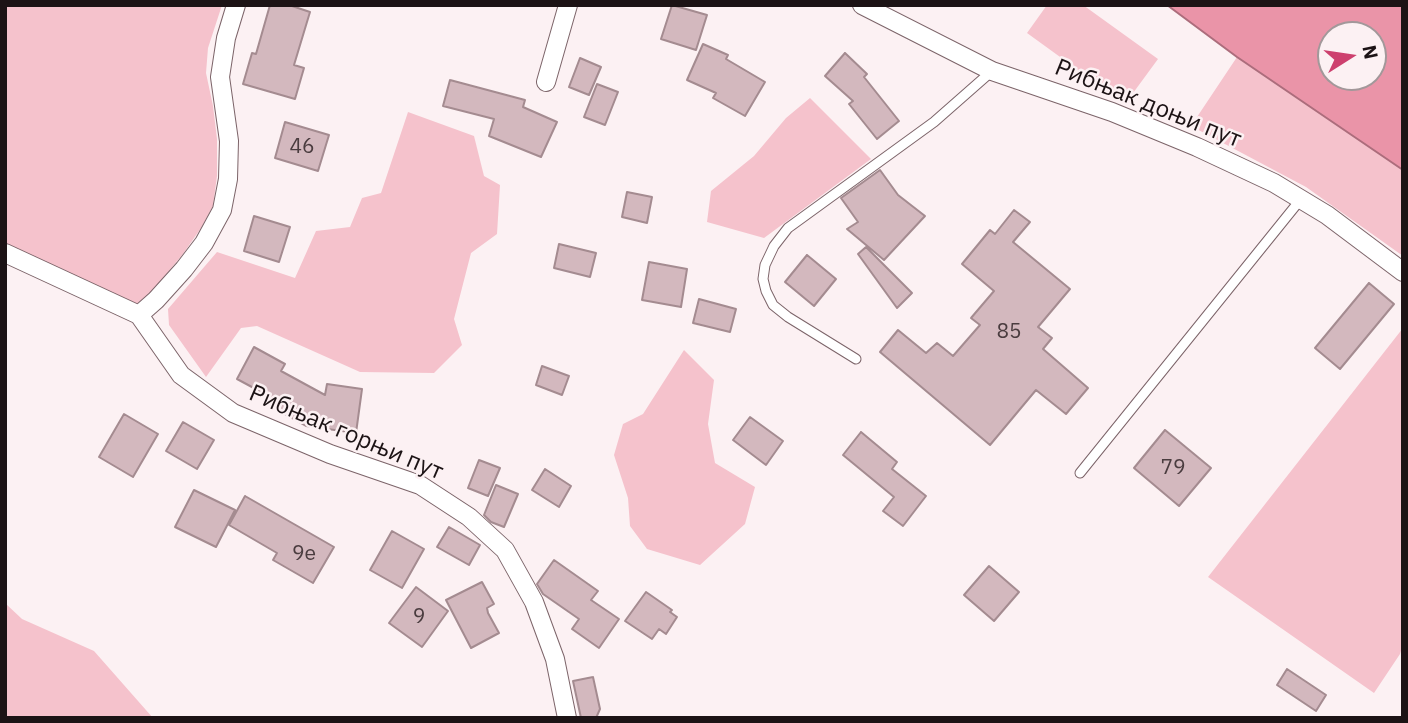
<!DOCTYPE html>
<html>
<head>
<meta charset="utf-8">
<style>
  body { margin:0 }
  #map { position:relative; width:1408px; height:723px; overflow:hidden; background:#fcf1f3; font-family:"IBM Plex Sans",sans-serif }
  canvas { display:block }
  .frame { position:absolute; inset:0; border:7px solid #1c1315; pointer-events:none }
  .north { position:absolute; left:1317px; top:21px; width:70px; height:70px; box-sizing:border-box; background:#fcf1f3; border:2px solid #a2989a; border-radius:50%; rotate:78deg; font-size:19px; font-weight:700; line-height:28px; text-align:center; color:#1c1315 }
  .north::after { content:''; display:block; margin:auto; width:24px; height:32px; background:#cd406e; clip-path:polygon(50% 0,100% 100%,50% 72%,0 100%) }
</style>
</head>
<body>
<div id="map">
<canvas width="1408" height="723"></canvas>
<div class="frame"></div>
<div class="north">N</div>
</div>
<script>
const context = document.querySelector('canvas').getContext('2d');
context.lineJoin = 'round';
function fillPath(path, color) {
  context.fillStyle = color;
  context.fill(path, 'evenodd');
}
function shape(rows) {
  const path = new Path2D();
  for (const r of rows) {
    path.moveTo(r[0], r[1]);
    for (let i = 2; i < r.length; i += 2) path.lineTo(r[i], r[i + 1]);
  }
  return path;
}
function strokePath(path, color, width, dash) {
  context.strokeStyle = color;
  context.lineWidth = width;
  context.lineCap = dash ? 'butt' : 'round';
  context.setLineDash(dash || []);
  context.stroke(path);
}
function write(font, color, halo, rows, align = 'center') {
  context.font = font + ' "IBM Plex Sans",sans-serif';
  context.lineWidth = 5;
  context.setLineDash([]);
  context.textBaseline = 'middle';
  context.strokeStyle = halo;
  context.fillStyle = color;
  for (const [text, x, y, turn = 0] of rows) {
    context.save();
    context.translate(x, y);
    context.rotate((+turn || 0) * Math.PI / 180);
    context.textAlign = isNaN(turn) ? turn : align;
    if (halo) context.strokeText(text, 0, 0);
    context.fillText(text, 0, 0);
    context.restore();
  }
}
const green = shape([
  [5,5,222,5,208,48,206,73,213,106,217,139,217,176,213,206,201,228,183,254,148,296,136,304,125,302,5,244],
  [1047,5,1083,5,1158,59,1125,104,1027,33],
  [1237,57,1403,170,1403,256,1306,187,1191,126],
  [810,98,871,159,764,238,707,222,711,191,754,156,786,118],
  [408,112,474,136,484,176,500,185,497,234,471,253,454,319,462,345,434,373,360,372,257,326,241,328,206,377,169,325,168,309,217,252,295,278,316,231,350,227,362,198,381,193],
  [1403,328,1403,644,1400,654,1374,693,1208,577],
  [684,350,714,380,708,424,715,463,755,487,745,524,700,565,647,549,630,526,628,498,614,455,623,424,643,414],
  [5,603,22,619,94,651,153,718,5,718]
]);
const water = shape([
  [1167,5,1403,5,1403,170,1237,57,1167,5],
  [1331,35,1373,35,1373,77,1331,77,1331,35]
]);
const building = shape([
  [270,5,289,5,310,12,294,65,304,68,295,99,243,84,252,53,256,54,270,5],
  [672,5,707,15,696,50,661,39,672,5],
  [703,44,728,55,726,59,765,82,745,116,713,98,716,93,687,80,703,44],
  [845,53,867,74,864,77,899,121,877,139,849,104,853,101,825,76,845,53],
  [580,58,601,67,589,95,569,87,580,58],
  [450,80,525,100,523,107,557,122,541,157,489,136,494,119,443,106,450,80],
  [597,84,618,92,605,125,584,117,597,84],
  [285,122,329,135,318,171,275,158,285,122],
  [880,170,898,195,925,216,884,260,847,229,858,222,841,198,880,170],
  [627,192,652,197,647,223,622,217,627,192],
  [1014,210,1030,222,1013,242,1070,289,1038,327,1052,338,1043,349,1088,388,1066,414,1036,390,990,445,880,352,898,330,926,353,937,343,953,356,980,325,971,318,994,291,962,264,990,230,995,234,1014,210],
  [254,216,290,227,279,262,244,251,254,216],
  [559,244,596,253,590,277,554,268,559,244],
  [866,247,912,293,897,308,858,254,866,247],
  [807,255,836,279,814,306,785,282,807,255],
  [649,262,687,269,681,307,642,300,649,262],
  [1369,283,1394,304,1340,369,1315,348,1369,283],
  [699,299,736,309,730,332,693,323,699,299],
  [254,347,285,364,281,371,325,395,327,384,362,389,356,433,306,426,272,407,276,400,237,379,254,347],
  [542,366,569,376,562,395,536,385,542,366],
  [124,414,158,434,133,477,99,457,124,414],
  [750,417,783,441,766,465,733,440,750,417],
  [183,422,214,440,197,469,166,451,183,422],
  [1165,430,1211,468,1179,506,1134,468,1165,430],
  [861,432,897,462,892,469,926,496,903,526,883,511,894,497,843,455,861,432],
  [479,460,500,468,488,496,468,488,479,460],
  [545,469,571,486,559,507,532,490,545,469],
  [496,485,518,494,504,527,491,522,484,515,496,485],
  [194,490,235,510,216,547,175,527,194,490],
  [245,496,334,547,313,583,273,560,277,553,229,525,245,496],
  [449,527,480,545,469,565,437,547,449,527],
  [392,531,424,549,402,588,370,570,392,531],
  [554,560,598,591,591,600,619,619,599,648,572,629,579,619,543,594,537,584,554,560],
  [989,566,1019,592,994,621,964,595,989,566],
  [482,582,494,604,487,608,488,613,499,633,471,648,446,600,482,582],
  [416,587,448,611,422,647,389,623,416,587],
  [646,592,672,610,670,612,677,617,666,634,659,629,652,639,625,621,646,592],
  [1287,669,1326,695,1316,711,1277,685,1287,669],
  [593,677,600,709,596,718,581,718,573,681,593,677]
]);
const lane = shape([
  [856,359,788,317,773,305,766,291,763,279,765,265,774,246,788,228,934,122,992,71],
  [1080,473,1301,199]
]);
const street = shape([
  [862,5,992,71,1112,112,1197,147,1274,183,1327,215,1403,272],
  [546,82,568,5],
  [5,253,139,315,181,375,233,413,330,454,420,485,469,517,505,550,534,602,555,659,567,718],
  [139,315,156,300,184,269,204,243,222,210,228,179,229,141,220,77,226,38,236,5]
]);
const numberNames = [
  ["46",302,147],
  ["85",1009,332],
  ["79",1173,468],
  ["9e",304,554],
  ["9",419,617]
];
const streetNames = [
  ["Рибњак доњи пут",1148,104,22],
  ["Рибњак горњи пут",346,433,23]
];
fillPath(green, '#f5c2cc');
fillPath(water, '#ea94a8');
strokePath(water, '#ac6d7c', 2);
fillPath(building, '#d3b8be');
strokePath(building, '#a48b90', 2);
strokePath(lane, '#7c6469', 11);
strokePath(street, '#7c6469', 20);
strokePath(lane, '#fff', 9);
strokePath(street, '#fff', 18);
write('21px', '#4a3c3f', null, numberNames);
write('24px', '#1c1315', '#fcf1f3', streetNames);
</script>
</body>
</html>
